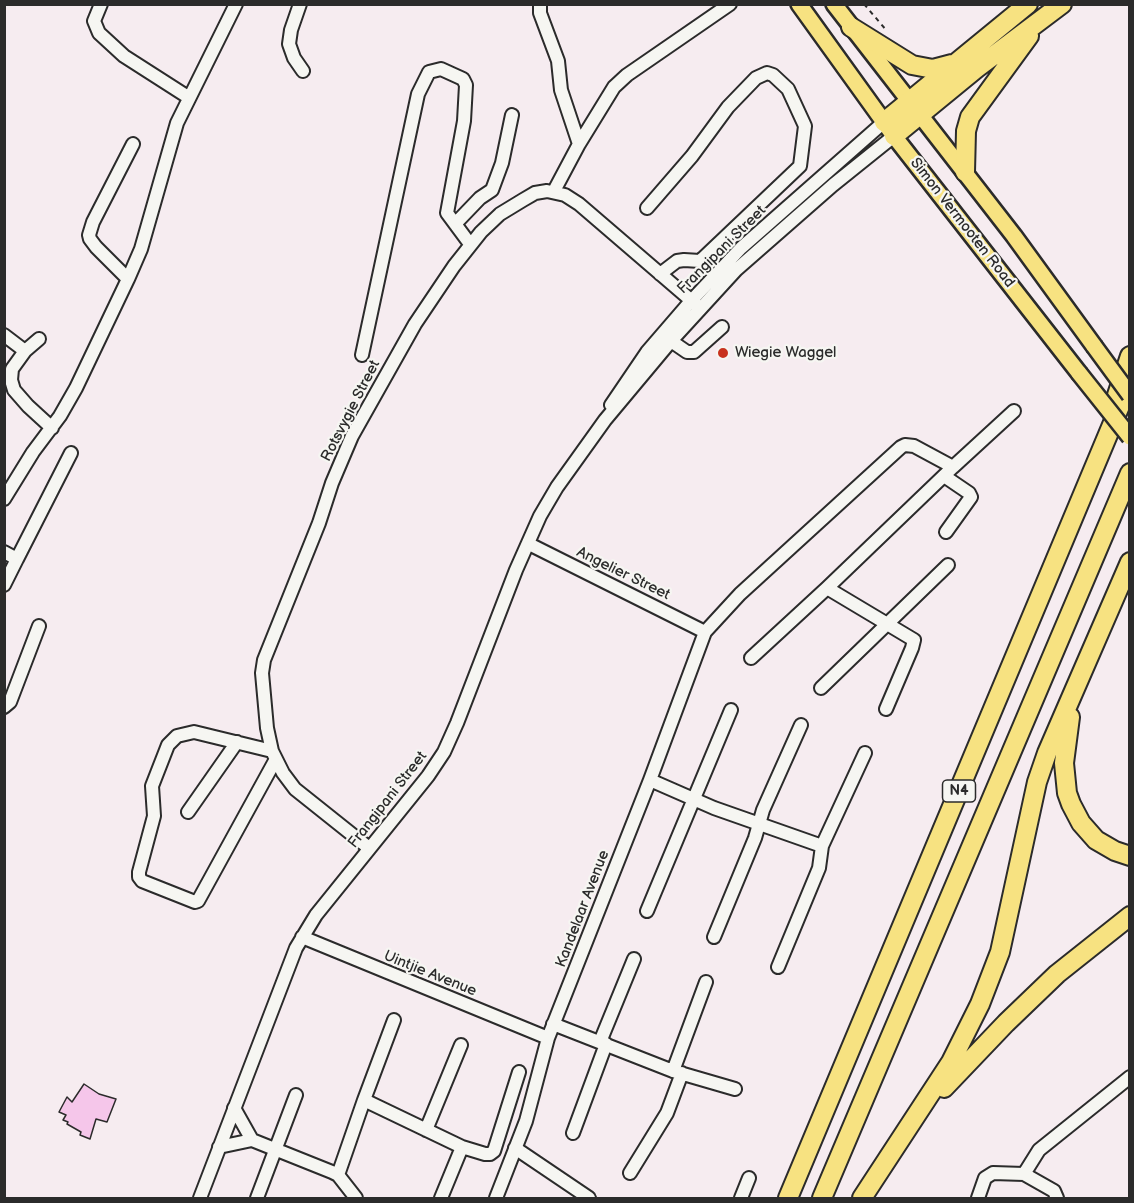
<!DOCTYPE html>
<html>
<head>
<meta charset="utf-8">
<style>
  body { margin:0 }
  #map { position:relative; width:1134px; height:1203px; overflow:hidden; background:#f6ecf0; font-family:"Balsamiq Sans",sans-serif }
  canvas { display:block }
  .frame { position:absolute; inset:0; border:6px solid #2b2b2b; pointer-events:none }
</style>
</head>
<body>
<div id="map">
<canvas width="1134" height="1203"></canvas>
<div class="frame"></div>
</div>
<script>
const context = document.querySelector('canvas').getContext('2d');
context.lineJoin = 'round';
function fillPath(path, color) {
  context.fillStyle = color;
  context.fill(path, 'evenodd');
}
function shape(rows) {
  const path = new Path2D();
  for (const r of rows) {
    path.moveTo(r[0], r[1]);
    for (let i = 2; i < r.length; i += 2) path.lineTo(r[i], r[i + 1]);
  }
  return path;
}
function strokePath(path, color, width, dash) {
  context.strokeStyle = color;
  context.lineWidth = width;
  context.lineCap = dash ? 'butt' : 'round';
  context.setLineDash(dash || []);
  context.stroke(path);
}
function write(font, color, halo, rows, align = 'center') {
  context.font = font + ' "Balsamiq Sans",sans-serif';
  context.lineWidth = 4.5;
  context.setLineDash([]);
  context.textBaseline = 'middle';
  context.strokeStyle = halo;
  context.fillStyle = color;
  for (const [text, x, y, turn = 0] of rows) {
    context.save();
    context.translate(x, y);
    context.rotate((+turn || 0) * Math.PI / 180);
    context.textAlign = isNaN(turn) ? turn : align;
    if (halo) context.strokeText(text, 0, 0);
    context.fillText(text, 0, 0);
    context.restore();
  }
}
const building = shape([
  [84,1084,99,1094,116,1099,107,1122,96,1119,90,1139,80,1135,81,1132,67,1124,68,1122,63,1120,66,1115,59,1112,67,1097,72,1102,84,1084]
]);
const path = shape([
  [864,4,887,31]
]);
const minor = shape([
  [101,4,94,21,99,33,124,56,188,97],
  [300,4,291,30,289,44,294,58,303,71],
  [540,4,540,13,558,61,561,90,579,144],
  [554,191,579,144,614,87,627,75,730,4],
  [647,208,692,156,728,107,756,78,767,73,773,75,788,89,805,126,800,166,700,261,684,260,677,261,660,274],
  [455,224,480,198,492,190,502,163,512,115],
  [128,279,96,247,90,239,89,235,93,222,133,144],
  [4,335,25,351],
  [39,339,25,351,12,369,11,380,14,390,28,406,52,428],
  [671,341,687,352,694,352,722,327],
  [362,355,418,94,429,72,441,69,463,79,466,85,464,121,447,213,470,244],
  [611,405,647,352,691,301,741,248,884,122],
  [944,476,969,493,971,497,946,532],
  [4,499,33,452,60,416,76,388,128,279,141,249,177,123,236,4],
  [529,544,705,632],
  [4,552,17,559,71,453],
  [4,585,17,559],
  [827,588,914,640,912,648,886,709],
  [751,658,827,588,953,467],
  [821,688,948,565],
  [4,707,10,702,39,626],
  [272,751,194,732,177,736,168,745,152,786,154,816,139,872,139,877,142,881,195,902,198,901,276,759],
  [650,780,714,808,822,846,865,753],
  [188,812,237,742],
  [369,848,295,789,283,773,272,751,267,728,262,673,264,660,319,523,332,483,352,436,415,324,454,266,481,232,500,214,523,200,535,193,547,191,565,195,579,204,700,308],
  [647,911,731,710],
  [302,937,548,1038],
  [714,937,755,838,763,810,801,725],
  [778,967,819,868,822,846],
  [394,1020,364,1100,462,1147],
  [553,1024,673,1071,735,1089],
  [600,1042,634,959],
  [673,1071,706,982],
  [234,1108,252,1140],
  [426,1130,461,1045],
  [573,1133,606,1044],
  [219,1147,252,1140,332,1172,338,1175,356,1198],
  [515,1148,589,1198],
  [630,1173,667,1113,682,1073],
  [1024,1174,1039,1150,1130,1077],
  [338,1175,364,1100],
  [200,1198,296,948,316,915,428,776,444,752,457,723,516,570,540,516,557,487,605,420,671,341,736,270,833,185,894,136],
  [257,1198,296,1095],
  [441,1198,462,1147,485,1154,490,1154,494,1151,519,1072],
  [496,1198,526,1121,548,1038,650,780,705,632,740,594,901,447,905,445,914,446,953,467,1014,411],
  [741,1198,749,1178],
  [978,1198,985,1178,993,1173,1024,1174,1054,1191,1057,1198]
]);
const major = shape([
  [799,4,894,136,1079,373],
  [834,4,1014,236,1094,346]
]);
const highway = shape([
  [851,27,912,65,933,69,952,64],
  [884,122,1028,4],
  [894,136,977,68,1062,4],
  [965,172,966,131,970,117,1029,36],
  [1117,395,1130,356],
  [1070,717,1064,763,1067,793,1071,804,1081,823,1096,840,1115,851,1130,856],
  [944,1088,1006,1023,1057,974,1130,916],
  [788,1198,1130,382],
  [822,1198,1130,473],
  [862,1198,951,1062,980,1004,1000,952,1037,782,1047,753,1130,562]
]);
const majorBridge = shape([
  [1094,346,1130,395],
  [1079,373,1130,437]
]);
const markers = [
  [723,353,6,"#c8321e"]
];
const shields = [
  [959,791,33]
];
const shieldNames = [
  ["N4",959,791]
];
const streetNames = [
  ["Simon Vermooten Road",962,223,52],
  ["Frangipani Street",722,250,-45],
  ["Rotsvygie Street",351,411,-63],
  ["Angelier Street",623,574,26],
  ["Frangipani Street",388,800,-52],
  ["Kandelaar Avenue",583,909,-69],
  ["Uintjie Avenue",430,974,22]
];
const poiNames = [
  ["Wiegie Waggel",735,353]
];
fillPath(building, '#f5c6ea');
strokePath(building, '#2b2b2b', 1.5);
strokePath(minor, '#2b2b2b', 16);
strokePath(major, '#2b2b2b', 20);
strokePath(highway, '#2b2b2b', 22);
strokePath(path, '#2b2b2b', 2, [4.5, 4.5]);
strokePath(minor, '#f6f6f2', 12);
strokePath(major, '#f7e281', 15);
strokePath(highway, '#f7e281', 18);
strokePath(majorBridge, '#2b2b2b', 20, []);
strokePath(majorBridge, '#f7e281', 15);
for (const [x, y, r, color] of markers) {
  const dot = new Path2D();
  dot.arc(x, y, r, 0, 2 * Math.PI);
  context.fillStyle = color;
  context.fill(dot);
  strokePath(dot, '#f6f6f2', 2);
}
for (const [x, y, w] of shields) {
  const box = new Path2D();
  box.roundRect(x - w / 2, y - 11, w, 22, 4.5);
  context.fillStyle = '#f6f6f2';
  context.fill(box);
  strokePath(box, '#2b2b2b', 1.5);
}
write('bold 14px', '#2b2b2b', null, shieldNames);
write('15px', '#2b2b2b', '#f6f6f2', streetNames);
write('15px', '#2b2b2b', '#f6f6f2', poiNames, 'left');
</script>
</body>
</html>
